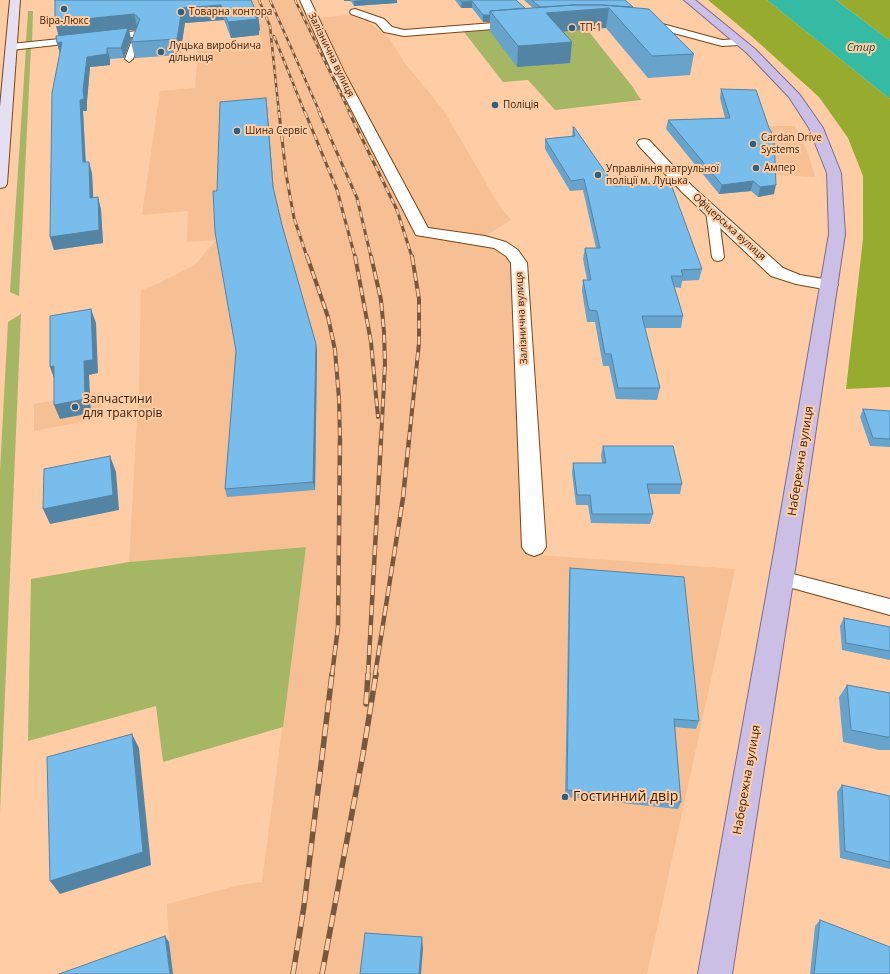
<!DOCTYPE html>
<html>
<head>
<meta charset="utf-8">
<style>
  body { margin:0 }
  canvas { display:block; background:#fecca5 }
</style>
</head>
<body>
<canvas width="890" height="974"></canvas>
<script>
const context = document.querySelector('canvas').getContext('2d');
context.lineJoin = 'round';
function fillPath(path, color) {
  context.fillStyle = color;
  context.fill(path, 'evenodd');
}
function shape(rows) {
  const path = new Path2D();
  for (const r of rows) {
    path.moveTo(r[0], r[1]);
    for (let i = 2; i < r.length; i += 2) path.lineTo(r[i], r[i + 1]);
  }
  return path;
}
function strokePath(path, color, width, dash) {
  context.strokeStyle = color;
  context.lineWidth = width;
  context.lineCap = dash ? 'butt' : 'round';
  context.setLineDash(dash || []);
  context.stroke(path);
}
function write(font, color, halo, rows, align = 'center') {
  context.font = font + ' "Open Sans",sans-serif';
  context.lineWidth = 4;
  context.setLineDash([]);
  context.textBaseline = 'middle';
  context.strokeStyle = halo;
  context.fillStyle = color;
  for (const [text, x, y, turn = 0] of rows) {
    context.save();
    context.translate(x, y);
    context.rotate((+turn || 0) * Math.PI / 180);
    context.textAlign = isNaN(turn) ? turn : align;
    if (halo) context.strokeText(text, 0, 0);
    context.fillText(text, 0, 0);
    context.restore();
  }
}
const built = shape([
  [247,0,294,0,297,6,302,6,308,19,349,15,370,23,390,39,404,62,444,111,500,207,511,220,487,235,486,245,496,248,506,254,512,264,524,554,735,569,647,974,80,974,169,942,167,904,240,885,262,882,306,547,129,562,139,385,141,290,155,285,195,265,216,240,187,242,188,211,142,215,160,91,195,88,198,46,262,42],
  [712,126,795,126,808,153,815,177,741,173],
  [102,392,103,418,34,431,34,404]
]);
const green = shape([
  [28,11,33,11,32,43,26,42],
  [582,23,632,86,641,100,555,110,528,80,503,82,464,32],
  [31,47,19,296,10,292,26,48],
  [21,314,0,812,0,471,8,322],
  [306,547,283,727,163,762,156,706,28,741,31,579,129,562]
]);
const forest = shape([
  [708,0,767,0,890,99,890,387,846,389,863,239,863,176,848,138,819,97,749,34],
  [836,0,890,0,890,41]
]);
const water = shape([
  [767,0,836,0,890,41,890,99]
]);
const lane = shape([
  [138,31,142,34,133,59,129,62,125,59,133,37,107,40,103,37,107,34,138,31],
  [79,37,83,40,82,42,11,50,7,47,11,44,79,37],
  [712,207,716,209,718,211,724,257,722,260,718,261,714,260,712,257,706,211,708,209,712,207],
  [781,571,890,599,890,615,774,583,772,578,774,573,781,571]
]);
const street = shape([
  [300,0,310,0,344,72,428,228,485,236,506,242,518,250,527,263,546,547,542,553,534,556,526,553,522,547,511,263,506,256,494,248,416,235,332,72,300,0],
  [355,9,384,19,392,27,404,30,519,21,524,24,519,27,404,36,384,32,376,23,351,14,350,12,351,10,355,9],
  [641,21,655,22,722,40,739,39,745,42,739,45,722,46,655,28,637,26,636,24,641,21],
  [644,139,649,140,692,186,783,268,800,275,835,281,838,285,835,289,829,290,796,284,771,276,682,192,639,146,637,143,639,140,644,139]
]);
const secondary = shape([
  [10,0,20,0,7,184,5,187,0,188,0,107,10,0]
]);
const primary = shape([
  [684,0,695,0,755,49,800,95,823,128,841,173,845,234,796,563,732,974,698,974,772,563,829,234,827,173,809,128,789,97,747,53,684,0]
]);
const railFar4 = shape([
  [259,0,270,26,279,113],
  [270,0,320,113],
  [295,0,350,113],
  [274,36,305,113]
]);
const railFar3 = shape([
  [279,112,286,174,294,218,307,257],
  [305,112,337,190,355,257],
  [319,112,357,198,371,257],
  [349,112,397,210,412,257]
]);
const railFar2 = shape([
  [307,256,328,317,335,350,339,399,340,440],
  [355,256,371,342,378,417],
  [371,256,381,300,384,332,385,364,381,440],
  [409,440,419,343,419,299,412,256]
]);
const railFar1 = shape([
  [332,675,338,627,340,439],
  [368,675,381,439],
  [375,675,403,498,409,439]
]);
const rail = shape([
  [366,704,368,674],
  [293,974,304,906,332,674],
  [322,974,363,754,376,674]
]);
const wall = shape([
  [55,0,251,0,258,15,260,30,259,31,259,35,231,38,224,20,185,23,180,55,135,58,131,42,136,30,129,30,131,39,124,58,110,59,110,65,90,67,87,101,87,111,83,111,86,162,89,162,92,174,93,198,98,197,101,210,103,243,54,250,50,237,60,53,57,43,59,36],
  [344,0,397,0,397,3,354,6,351,1,344,1],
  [455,0,516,0,525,8,533,8,524,0,625,0,633,7,694,54,690,75,648,78,606,28,562,31,570,63,517,67,490,31,490,22,483,22,472,8,461,8],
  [721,89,774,194,758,197,751,191,719,194,666,129,668,120,725,118,720,98],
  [266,98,273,190,282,225,316,344,317,352,315,490,227,497,225,489,236,351,217,191],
  [573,127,615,186,702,269,699,280,682,281,681,288,674,287,683,316,681,328,645,328,660,388,657,400,616,399,609,366,603,366,595,322,587,322,582,291,583,280,587,280,583,259,585,248,596,248,583,190,570,191,545,149,545,139,572,136],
  [863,409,890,411,890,447,870,446,860,417],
  [603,446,682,484,680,494,649,494,653,514,650,524,591,523,588,505,576,505,572,473,573,463,602,463,601,455],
  [570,568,699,721,696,729,675,727,681,802,678,809,565,797,569,576],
  [844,618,890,627,890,660,842,650,840,626],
  [847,685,890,693,890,750,879,750,843,742,839,697],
  [842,785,890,796,890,869,840,858,837,792],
  [820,920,890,974,810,974,815,926]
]);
const shadedWall = shape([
  [344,0,351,0,351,1,344,1],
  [363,0,397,0,397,3,354,6,354,1],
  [472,1,472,8,461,8,462,2],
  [221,5,224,20,185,23,180,55,177,39,182,8],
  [609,8,606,28,544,33,546,13],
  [134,14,138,30,129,30,131,39,124,58,121,48,59,38,55,22],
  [255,15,258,15,260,30,259,31,259,35,231,38,228,22],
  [483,15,490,15,490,22,483,22],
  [62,42,60,54,57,43],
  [572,42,570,63,517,67,518,46],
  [107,48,110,59,110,65,90,67,87,101,87,111,83,111,86,175,83,162,80,100,83,90,87,57],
  [266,98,267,105,274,194,273,187],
  [89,162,92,174,94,211,90,198],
  [753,181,751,191,719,194,722,185],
  [776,185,774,194,758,197,760,187],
  [98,197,101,210,103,243,54,250,50,237],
  [91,309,96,323,98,373,89,375,91,413,60,419,54,405,84,361],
  [316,344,317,352,315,490,313,482],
  [54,366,55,381,50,367],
  [110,456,116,472,119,510,50,524,43,509],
  [132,734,139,748,151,865,60,894,50,881],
  [165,936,169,942,173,974,170,974],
  [422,937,423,949,421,974,419,974]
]);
const building = shape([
  [55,0,251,0,258,15,255,15,257,19,228,22,221,5,182,8,177,39,131,42,140,19,134,14,55,22,55,0],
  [460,0,516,0,525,8,490,11,490,15,483,15,472,1,462,2,460,0],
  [532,0,625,0,633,7,602,5,574,5,540,7,532,0],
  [574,5,602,5,649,9,694,54,652,56,609,8,546,13,572,42,518,46,490,11,574,5],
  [128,28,121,48,107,48,107,54,87,57,83,90,84,99,80,100,83,162,89,162,90,198,98,197,99,230,50,237,52,93,62,42,57,43,56,36,128,28],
  [721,89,756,90,769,128,774,137,776,185,760,187,753,181,722,185,668,120,730,118,721,89],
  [266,98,273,187,282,225,316,344,313,482,225,489,236,351,215,232,213,191,217,191,220,102,266,98],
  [573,127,574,127,615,186,671,184,702,269,681,270,683,276,671,276,683,316,642,316,660,388,618,388,611,354,605,354,597,311,589,310,583,280,591,280,585,248,600,248,584,179,571,181,545,139,575,136,573,127],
  [91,309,93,360,84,361,85,399,54,405,54,366,50,367,50,316,91,309],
  [863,409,890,411,890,439,873,438,863,409],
  [603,446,673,446,682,484,647,484,653,514,592,514,590,495,577,495,573,463,606,463,603,446],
  [110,456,113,495,43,509,44,469,110,456],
  [570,568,684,577,699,721,674,719,681,802,567,790,570,568],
  [844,618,890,627,890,651,846,643,844,618],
  [847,685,890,693,890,737,887,737,851,730,847,685],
  [132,734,143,852,50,881,47,757,132,734],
  [842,785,890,796,890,862,845,851,842,785],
  [820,920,890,947,890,974,814,974,820,920],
  [365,933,422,937,419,974,360,974,365,933],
  [165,936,170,974,59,974,165,936]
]);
const markers = [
  [64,9,4,"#30607f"],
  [181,12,4,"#30607f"],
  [572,28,4,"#30607f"],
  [161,52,4,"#30607f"],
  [495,105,4,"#30607f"],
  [237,131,4,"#30607f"],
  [753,144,4,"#30607f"],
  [756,168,4,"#30607f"],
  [598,175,4,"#30607f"],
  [75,407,4,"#30607f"],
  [565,797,4,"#30607f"]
];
const farPoinames = [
  ["Товарна контора",189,12],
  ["Віра-Люкс",64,21,"center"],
  ["ТП-1",580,28],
  ["Луцька виробнича",169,46],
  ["дільниця",169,58],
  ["Поліція",503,105],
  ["Шина Сервіс",245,131],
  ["Cardan Drive",761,138],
  ["Systems",761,150],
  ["Ампер",764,168],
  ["Управління патрульної",606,169],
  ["поліції м. Луцька",606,181]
];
const farStreetnames = [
  ["Залізнична вулиця",331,55,64],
  ["Офіцерська вулиця",729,227,42],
  ["Залізнична вулиця",522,318,-93]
];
const farWaternames = [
  ["Стир",861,48]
];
const poiNames = [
  ["Запчастини",83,400],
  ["для тракторів",83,414]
];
const streetNames = [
  ["Набережна вулиця",801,461,-81],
  ["Набережна вулиця",747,780,-80]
];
const nearPoinames = [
  ["Гостинний двір",573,797]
];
fillPath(built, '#f6bf94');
fillPath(green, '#a5b664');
fillPath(forest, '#97ac2f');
fillPath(water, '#35bba4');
strokePath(lane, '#7b4512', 2);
strokePath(street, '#7b4512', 2);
strokePath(secondary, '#7b4512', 2);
strokePath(primary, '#806b8c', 2);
fillPath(lane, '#fff');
fillPath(street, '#fff');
fillPath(secondary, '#e5dff2');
fillPath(primary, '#cbbfe5');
strokePath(railFar4, '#78583d', 2.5);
strokePath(railFar3, '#78583d', 3);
strokePath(railFar2, '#78583d', 4);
strokePath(railFar1, '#78583d', 4.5);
strokePath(rail, '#78583d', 5.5);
strokePath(railFar4, '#fecca5', 1.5, [4.5]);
strokePath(railFar3, '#fecca5', 2, [6]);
strokePath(railFar2, '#fecca5', 2.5, [8]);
strokePath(railFar1, '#fecca5', 3, [10]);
strokePath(rail, '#fecca5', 4, [12]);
fillPath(wall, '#67a3ca');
fillPath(shadedWall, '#5484a4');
fillPath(building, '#78bdeb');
strokePath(building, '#5484a4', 1);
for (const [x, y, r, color] of markers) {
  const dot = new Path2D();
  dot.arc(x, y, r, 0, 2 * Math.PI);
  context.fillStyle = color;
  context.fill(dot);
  strokePath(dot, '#fecca5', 1.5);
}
write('10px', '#351e09', '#fecca5', farPoinames, 'left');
write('10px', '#351e09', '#fecca5', farStreetnames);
write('italic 11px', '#005044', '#fecca5', farWaternames);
write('12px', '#351e09', '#fecca5', poiNames, 'left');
write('12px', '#351e09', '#fecca5', streetNames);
write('14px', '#351e09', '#fecca5', nearPoinames, 'left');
</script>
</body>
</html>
